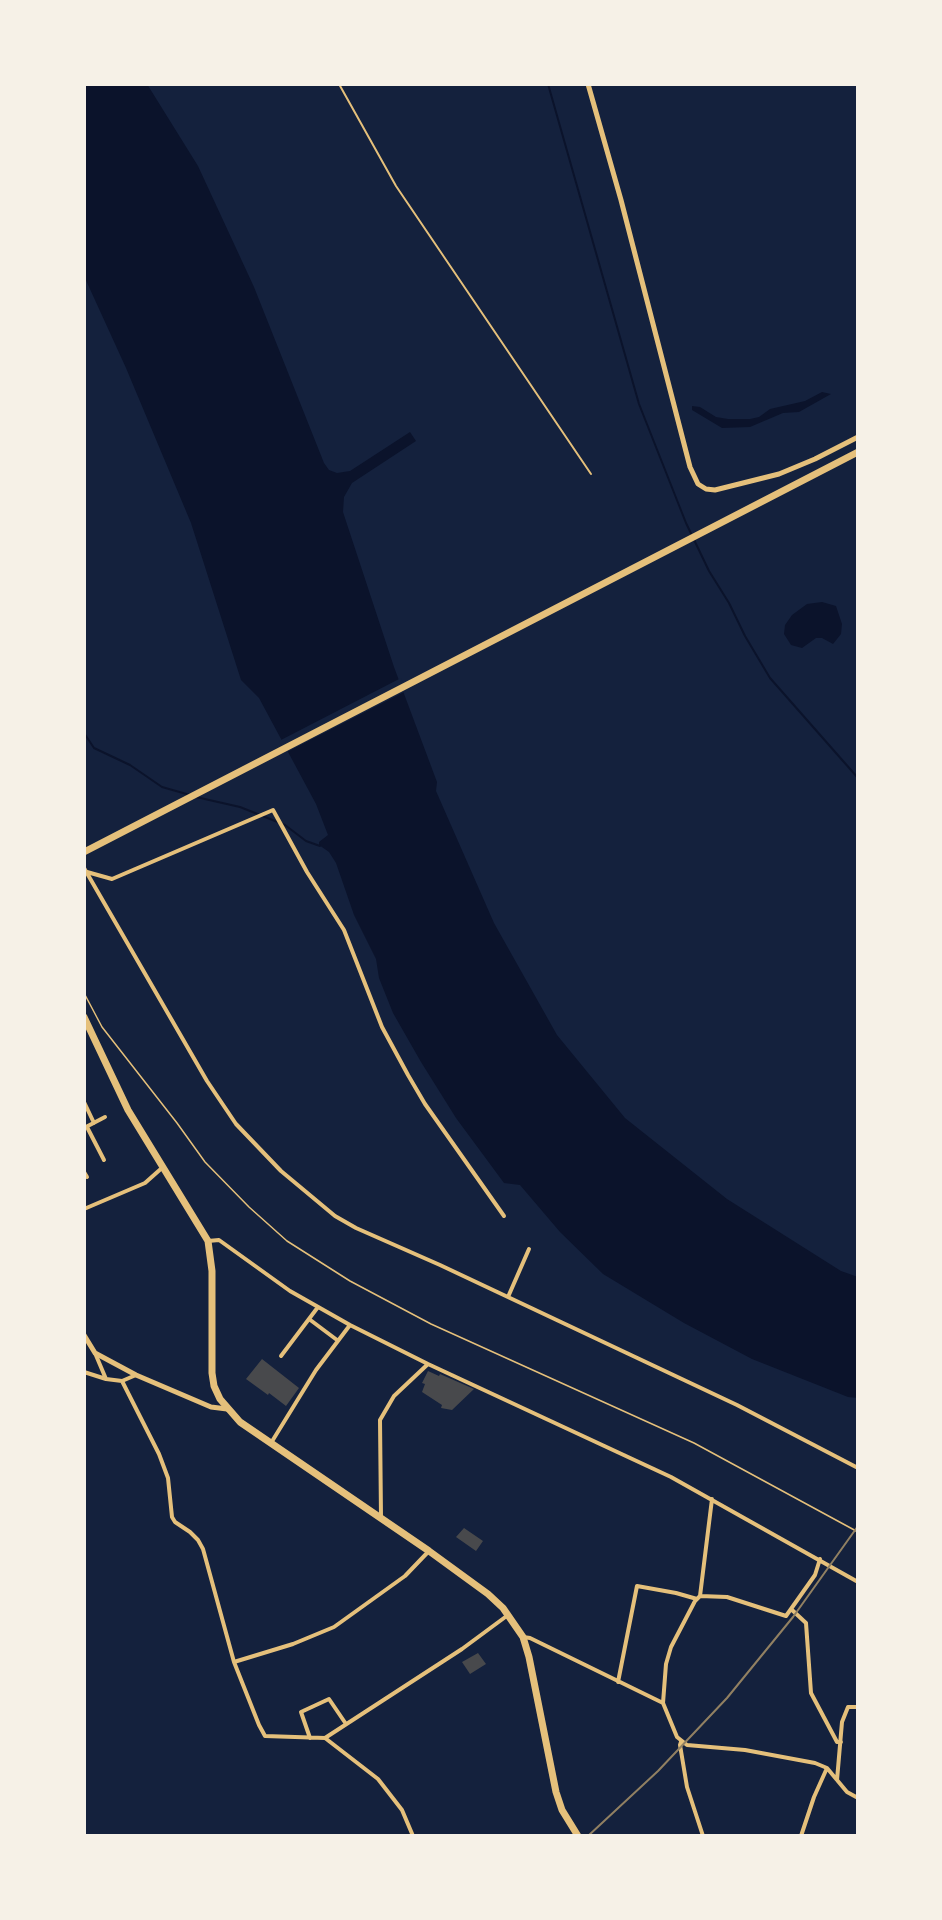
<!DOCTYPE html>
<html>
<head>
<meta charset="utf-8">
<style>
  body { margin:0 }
  #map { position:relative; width:942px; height:1920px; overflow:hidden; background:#14213d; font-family:Jost,sans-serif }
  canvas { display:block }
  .frame { position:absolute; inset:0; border:86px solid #f6f1e7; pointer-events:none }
</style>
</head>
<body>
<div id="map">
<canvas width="942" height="1920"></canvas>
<div class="frame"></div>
</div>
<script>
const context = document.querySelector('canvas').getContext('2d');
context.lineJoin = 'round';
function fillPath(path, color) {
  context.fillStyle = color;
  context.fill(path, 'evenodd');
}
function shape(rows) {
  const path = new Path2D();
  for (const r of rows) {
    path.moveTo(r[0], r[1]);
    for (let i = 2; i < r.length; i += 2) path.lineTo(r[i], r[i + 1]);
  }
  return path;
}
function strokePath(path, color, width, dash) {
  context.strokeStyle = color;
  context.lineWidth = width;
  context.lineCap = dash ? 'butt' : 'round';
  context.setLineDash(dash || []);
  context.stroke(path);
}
const water = shape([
  [84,84,147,84,198,166,254,287,324,463,329,470,337,473,350,471,410,432,416,441,352,483,344,497,343,512,394,667,437,782,436,791,494,923,557,1035,625,1118,727,1199,841,1271,858,1277,858,1398,848,1397,752,1359,684,1323,603,1274,560,1232,520,1185,504,1183,456,1118,421,1062,393,1013,379,978,376,959,354,915,336,863,329,852,319,845,319,842,328,835,316,804,259,698,241,680,191,523,126,368,84,276],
  [822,392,831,394,799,412,783,413,750,427,722,428,692,410,692,406,700,407,716,417,728,419,750,419,759,417,770,409,805,401],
  [822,602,836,606,842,624,841,634,833,644,822,638,816,638,802,648,791,645,784,634,785,625,792,615,807,604]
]);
const pier = shape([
  [401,678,406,691,285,753,279,741]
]);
const stream = shape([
  [548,84,639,404,686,523,709,571,729,603,745,636,770,678,858,778],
  [84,733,94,748,130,765,162,787,190,795],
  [196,797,240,807,285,825,306,841,320,846]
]);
const building = shape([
  [262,1359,299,1388,286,1406,269,1393,268,1395,246,1379],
  [428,1371,439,1376,440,1374,474,1389,452,1410,441,1408,442,1405,422,1392,425,1384,422,1383],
  [464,1528,483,1541,476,1551,456,1537],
  [478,1653,486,1664,470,1674,462,1662]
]);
const path = shape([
  [84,993,102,1027,177,1123,205,1162,249,1207,287,1241,350,1281,431,1324,694,1443,858,1532]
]);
const service = shape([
  [339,84,396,186,591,474]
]);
const minor = shape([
  [84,868,207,1081,236,1124,281,1171,335,1216,356,1228,440,1265,737,1405,858,1468],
  [87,872,112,879,273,810,307,872,344,930,382,1027,408,1075,425,1104,504,1216],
  [84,1102,94,1123],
  [87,1127,104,1160],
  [84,1128,105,1117],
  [84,1172,87,1177],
  [84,1209,145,1183,163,1167],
  [208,1241,219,1240,290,1291,350,1325,428,1364,671,1477,858,1582],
  [508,1297,529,1249],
  [309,1319,337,1340],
  [281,1356,318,1307],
  [84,1372,106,1379,95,1353],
  [136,1375,122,1381,159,1454,168,1478,172,1517,175,1522,190,1532,198,1540,203,1549,234,1662,259,1725,265,1736,325,1738,462,1649,508,1615],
  [106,1379,122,1381],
  [271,1443,316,1370,350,1325],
  [381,1517,380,1420,394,1396,428,1364],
  [700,1596,727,1597,786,1616,815,1575,820,1559],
  [791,1609,806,1623,811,1693,837,1742,841,1742],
  [523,1637,530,1638,663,1703,677,1737,687,1745,745,1750,815,1763,827,1768,847,1792,858,1798],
  [234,1662,293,1644,334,1627,405,1576,428,1552],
  [618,1682,637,1586,676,1593,697,1599],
  [663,1703,666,1664,671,1647,695,1601,700,1596,712,1499],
  [310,1738,301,1712,329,1699,346,1724],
  [325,1738,378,1779,402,1810,413,1836],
  [681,1742,680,1745,687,1787,703,1836],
  [837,1780,842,1722,848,1707,858,1707],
  [801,1836,814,1797,827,1768]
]);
const tertiary = shape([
  [588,84,621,200,690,467,698,484,706,489,715,490,779,474,815,459,858,437],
  [84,1335,95,1353,136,1375,211,1407,227,1409]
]);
const primary = shape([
  [84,852,858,452],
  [84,1017,128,1110,208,1241,212,1271,212,1373,214,1386,220,1399,240,1422,429,1551,488,1594,503,1608,523,1637,529,1657,556,1792,562,1810,578,1836]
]);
const rail = shape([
  [588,1836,658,1771,727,1698,793,1617,858,1526]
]);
fillPath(water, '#0b132b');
fillPath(pier, '#14213d');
strokePath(stream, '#0b132b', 2);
fillPath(building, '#48494c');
strokePath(path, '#e5c07b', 1.5);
strokePath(service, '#e5c07b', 2);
strokePath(minor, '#e5c07b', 4);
strokePath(tertiary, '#e5c07b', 5);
strokePath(primary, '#e5c07b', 7);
strokePath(rail, '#918062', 2);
</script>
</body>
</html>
